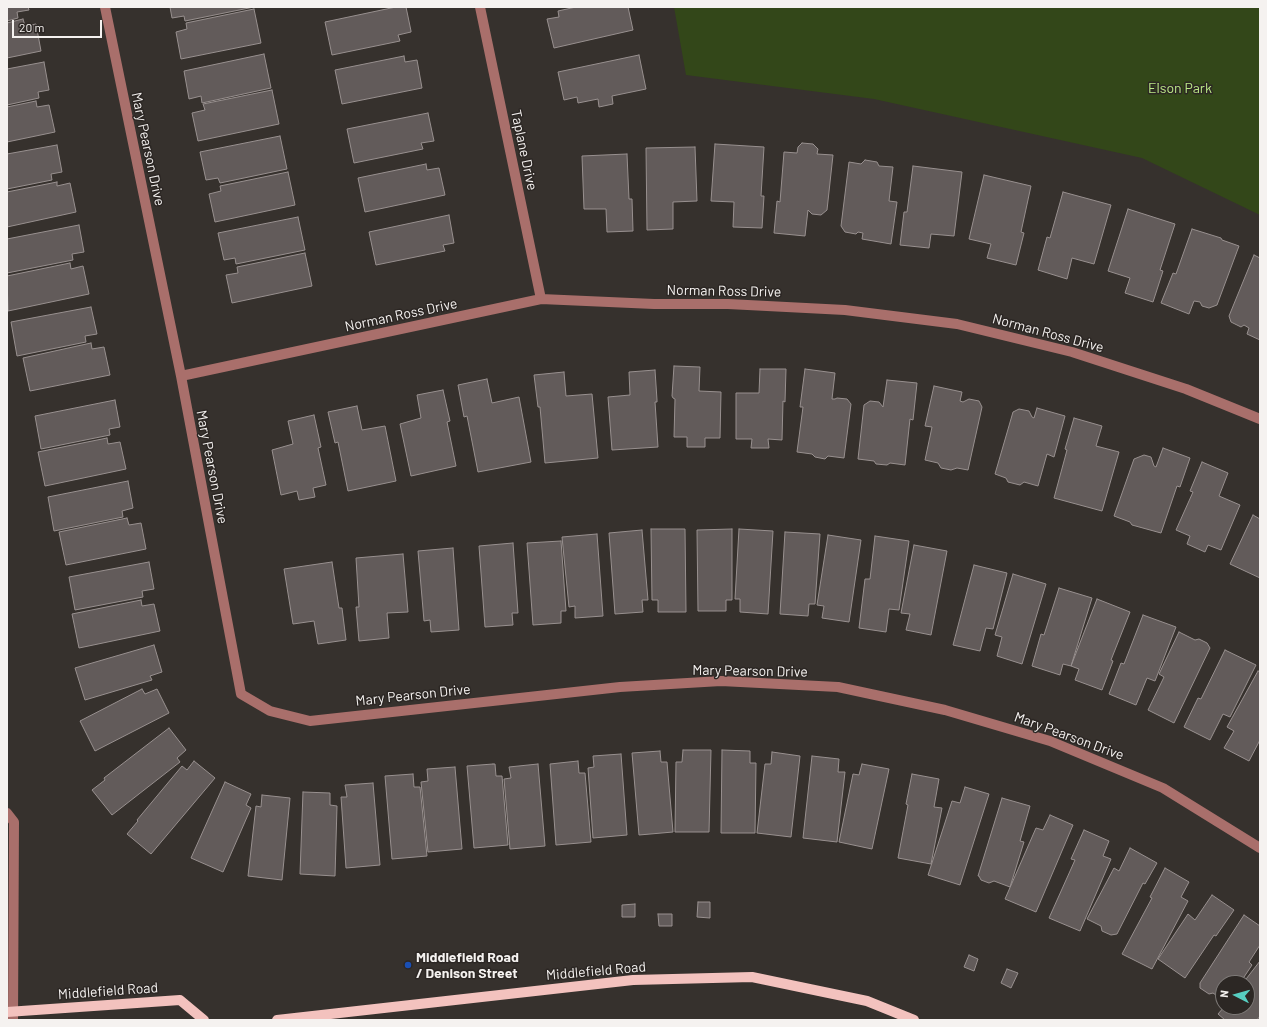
<!DOCTYPE html>
<html>
<head>
<meta charset="utf-8">
<style>
  body { margin:0 }
  #map { position:relative; width:1267px; height:1027px; overflow:hidden; background:#36312d; font-family:Barlow,sans-serif }
  canvas { display:block }
  .frame { position:absolute; inset:0; border:8px solid #f5f2f0; pointer-events:none }
  .north { position:absolute; left:1215px; top:975px; width:40px; height:40px; box-sizing:border-box; background:#2c2724; border:1px solid #7c7876; border-radius:50%; rotate:276deg; font-size:11px; font-weight:700; line-height:16px; text-align:center; color:#f5f2f0 }
  .north::after { content:''; display:block; margin:auto; width:14px; height:18px; background:#57cec1; clip-path:polygon(50% 0,100% 100%,50% 72%,0 100%) }
  .scale { position:absolute; left:12px; top:20px; width:90px; height:18px; box-sizing:border-box; border:2px solid #f5f2f0; border-top:0; padding-left:5px; font-size:12px; line-height:14px; white-space:nowrap; color:#f5f2f0; -webkit-text-stroke:3px #2c2724; paint-order:stroke }
</style>
</head>
<body>
<div id="map">
<canvas width="1267" height="1027"></canvas>
<div class="frame"></div>
<div class="north">N</div>
<div class="scale">20 m</div>
</div>
<script>
const context = document.querySelector('canvas').getContext('2d');
context.lineJoin = 'round';
function fillPath(path, color) {
  context.fillStyle = color;
  context.fill(path, 'evenodd');
}
function shape(rows) {
  const path = new Path2D();
  for (const r of rows) {
    path.moveTo(r[0], r[1]);
    for (let i = 2; i < r.length; i += 2) path.lineTo(r[i], r[i + 1]);
  }
  return path;
}
function strokePath(path, color, width, dash) {
  context.strokeStyle = color;
  context.lineWidth = width;
  context.lineCap = dash ? 'butt' : 'round';
  context.setLineDash(dash || []);
  context.stroke(path);
}
function write(font, color, halo, rows, align = 'center') {
  context.font = font + ' Barlow,sans-serif';
  context.lineWidth = 3;
  context.setLineDash([]);
  context.textBaseline = 'middle';
  context.strokeStyle = halo;
  context.fillStyle = color;
  for (const [text, x, y, turn = 0] of rows) {
    context.save();
    context.translate(x, y);
    context.rotate((+turn || 0) * Math.PI / 180);
    context.textAlign = isNaN(turn) ? turn : align;
    if (halo) context.strokeText(text, 0, 0);
    context.fillText(text, 0, 0);
    context.restore();
  }
}
const green = shape([
  [674,7,1260,7,1260,215,1142,158,874,99,686,75]
]);
const building = shape([
  [7,7,28,7,29,10,17,12,18,18,7,21,7,7],
  [170,7,254,7,185,21,184,16,172,18,170,7],
  [396,7,406,7,411,31,411,32,398,35,400,41,332,55,325,22,396,7],
  [576,7,628,7,633,30,554,48,547,19,559,17,558,11,576,7],
  [254,9,261,43,181,59,176,32,187,29,186,23,254,9],
  [23,19,25,26,36,24,41,51,7,58,7,23,23,19],
  [264,54,271,88,202,103,201,96,189,99,184,71,264,54],
  [639,55,646,89,612,96,613,104,599,107,598,99,578,103,577,97,564,100,558,72,639,55],
  [404,56,405,62,417,60,422,88,342,104,335,70,404,56],
  [44,62,49,90,38,92,39,98,7,105,7,69,44,62],
  [272,90,279,124,198,141,192,113,205,110,203,104,272,90],
  [36,101,37,107,49,105,55,132,7,142,7,107,36,101],
  [428,113,434,141,421,143,423,149,354,163,347,129,428,113],
  [280,136,287,169,220,183,218,178,206,180,200,152,280,136],
  [802,143,813,144,818,149,817,154,833,155,827,210,821,215,812,214,808,210,805,236,774,233,777,201,780,202,784,152,797,153,798,147,802,143],
  [715,144,764,147,761,196,764,196,762,228,733,227,734,202,711,201,715,144],
  [57,145,62,172,51,174,52,180,7,189,7,154,57,145],
  [695,147,697,201,673,202,673,229,647,230,646,148,695,147],
  [627,154,629,199,632,199,633,231,607,232,606,209,584,209,582,156,627,154],
  [865,160,877,162,879,166,893,167,889,201,897,202,891,244,862,239,863,233,858,232,856,234,845,232,841,226,849,162,861,164,865,160],
  [426,164,427,170,439,168,445,195,365,212,358,178,426,164],
  [913,166,962,172,954,236,931,234,929,248,900,245,904,212,907,212,913,166],
  [288,172,295,205,215,222,209,194,221,191,220,186,288,172],
  [984,175,1031,186,1021,232,1024,233,1016,265,987,258,991,244,969,239,984,175],
  [57,182,57,186,70,183,76,212,7,227,7,192,57,182],
  [1063,192,1111,205,1094,264,1072,258,1067,279,1038,270,1047,237,1050,238,1063,192],
  [1128,209,1175,224,1160,270,1163,271,1153,302,1125,293,1130,278,1108,271,1128,209],
  [449,215,454,243,443,245,445,251,376,265,369,232,449,215],
  [298,217,305,250,236,264,235,258,224,260,218,233,298,217],
  [79,225,84,252,72,254,73,260,7,273,7,239,79,225],
  [1192,229,1221,238,1222,240,1239,246,1217,305,1209,308,1202,306,1200,302,1194,301,1189,314,1161,303,1173,273,1176,274,1192,229],
  [305,253,312,286,232,303,226,275,238,273,237,267,305,253],
  [1254,255,1260,258,1260,340,1247,334,1249,328,1244,325,1241,327,1231,322,1229,316,1254,255],
  [70,263,71,269,83,266,89,294,8,311,7,276,70,263],
  [91,307,97,334,85,336,86,342,17,356,11,322,91,307],
  [91,343,92,349,104,347,110,375,30,391,23,358,91,343],
  [674,366,700,367,699,391,721,392,720,438,705,438,705,447,687,447,687,437,674,437,675,399,673,398,672,396,674,366],
  [760,369,786,369,785,402,783,401,782,440,768,439,769,448,751,448,752,439,736,439,736,393,759,393,760,369],
  [805,369,835,373,832,399,835,399,837,398,847,399,851,404,844,458,828,456,825,459,815,457,812,454,797,452,803,407,800,407,805,369],
  [655,370,657,400,657,402,655,402,658,447,612,450,608,397,630,395,629,372,655,370],
  [564,372,566,396,592,394,598,458,545,463,540,407,538,407,534,375,564,372],
  [487,379,492,403,519,397,531,462,478,472,467,416,464,417,458,385,487,379],
  [887,380,917,383,913,420,910,419,905,465,890,463,887,465,876,464,874,461,858,459,864,405,870,401,879,402,883,407,887,380],
  [934,386,962,392,960,401,963,402,969,399,979,401,982,407,968,470,957,468,951,470,941,468,938,463,925,460,932,427,925,426,934,386],
  [443,390,450,421,447,422,456,466,411,476,400,424,421,418,417,395,443,390],
  [115,400,120,427,109,429,110,435,41,449,35,416,115,400],
  [357,406,362,430,385,426,396,481,348,491,338,442,335,443,328,412,357,406],
  [1037,408,1065,416,1054,457,1047,454,1038,486,1024,482,1020,485,1008,482,1006,478,995,474,1013,412,1019,409,1029,411,1032,417,1034,418,1037,408],
  [314,415,321,447,318,448,326,485,313,488,315,497,299,500,297,491,281,495,272,450,293,444,288,421,314,415],
  [1074,418,1102,426,1096,446,1119,452,1102,511,1054,498,1067,450,1065,449,1074,418],
  [107,438,108,444,120,442,126,469,45,486,38,452,107,438],
  [1163,448,1190,458,1180,487,1177,486,1161,533,1132,525,1130,522,1114,516,1134,459,1144,455,1151,457,1154,466,1156,467,1163,448],
  [1202,462,1228,473,1219,496,1240,505,1221,550,1208,545,1205,552,1187,544,1190,536,1176,530,1193,492,1190,491,1202,462],
  [128,481,133,508,122,511,123,517,54,531,48,497,128,481],
  [1253,515,1260,519,1260,578,1230,564,1253,515],
  [127,518,129,525,141,523,146,549,66,565,59,532,127,518],
  [651,529,685,529,686,612,658,612,658,600,652,600,651,529],
  [732,529,732,600,726,600,726,611,698,611,697,530,732,529],
  [739,529,773,531,768,614,740,612,740,599,735,599,739,529],
  [642,530,648,600,642,600,643,612,615,614,609,533,642,530],
  [785,532,820,534,815,604,809,604,808,616,780,614,785,532],
  [597,534,603,616,575,618,575,606,569,607,562,537,597,534],
  [828,535,861,540,849,622,822,618,824,606,817,605,828,535],
  [875,536,909,541,899,610,889,609,886,632,859,628,865,579,870,579,875,536],
  [561,541,566,611,561,611,561,623,533,625,527,543,561,541],
  [513,543,518,613,512,613,513,625,485,627,479,546,513,543],
  [914,545,947,551,931,635,906,630,910,614,901,613,914,545],
  [453,548,459,630,431,632,430,620,424,621,418,551,453,548],
  [403,554,408,612,387,613,389,638,359,641,356,607,359,607,356,558,403,554],
  [149,562,154,589,142,591,143,597,75,610,69,577,149,562],
  [332,562,339,608,342,608,346,640,318,644,314,621,293,624,284,569,332,562],
  [974,565,1007,573,993,629,986,628,980,651,953,645,974,565],
  [1013,574,1046,584,1022,664,997,656,1002,637,995,635,1013,574],
  [1059,588,1092,598,1071,666,1063,664,1060,675,1032,666,1041,634,1044,635,1059,588],
  [1097,599,1130,612,1111,660,1113,661,1102,690,1075,680,1079,669,1071,666,1097,599],
  [141,600,142,606,154,604,160,631,79,648,72,614,141,600],
  [1143,615,1176,627,1155,681,1147,678,1136,705,1109,694,1121,663,1124,664,1143,615],
  [1179,632,1195,640,1199,639,1207,643,1210,648,1174,723,1148,710,1164,677,1159,674,1179,632],
  [154,645,162,672,150,676,152,680,85,700,75,668,154,645],
  [1225,650,1256,665,1230,717,1223,714,1210,740,1184,727,1198,698,1201,699,1225,650],
  [1258,671,1260,672,1260,740,1249,761,1224,748,1234,731,1227,727,1258,671],
  [142,689,145,694,157,689,169,713,95,751,80,721,142,689],
  [169,728,186,750,177,758,180,762,112,815,92,790,105,780,104,778,169,728],
  [683,750,711,750,709,832,675,832,676,762,682,762,683,750],
  [722,750,750,751,750,763,756,763,755,833,721,833,722,750],
  [660,751,661,762,667,762,673,832,639,835,632,753,660,751],
  [772,752,800,756,791,837,757,833,765,764,771,764,772,752],
  [621,754,627,835,593,838,588,768,594,767,593,756,621,754],
  [812,756,839,759,838,772,845,772,837,842,803,838,812,756],
  [194,761,215,778,151,854,127,834,138,821,137,820,182,766,187,770,194,761],
  [578,761,579,773,585,773,591,842,556,845,550,764,578,761],
  [493,764,495,764,496,776,502,776,508,845,474,848,467,766,493,764],
  [538,764,545,846,510,849,504,779,511,778,509,767,538,764],
  [862,764,889,769,872,849,839,842,853,774,859,775,862,764],
  [455,767,462,849,428,852,421,782,428,781,427,769,455,767],
  [413,774,414,787,420,787,427,856,392,859,385,776,413,774],
  [912,774,939,779,934,807,942,808,931,864,898,858,908,805,906,804,912,774],
  [225,782,251,794,246,805,251,808,223,872,191,858,225,782],
  [373,783,380,865,346,868,341,797,347,797,345,785,373,783],
  [965,787,989,794,960,885,928,875,952,801,960,803,965,787],
  [303,792,330,793,330,805,337,806,335,876,300,874,303,792],
  [262,795,290,798,282,880,248,876,256,806,261,807,262,795],
  [1002,798,1030,806,1020,841,1024,842,1010,887,994,881,989,883,981,880,979,876,978,876,1002,798],
  [1050,815,1073,825,1036,912,1005,899,1036,828,1043,830,1050,815],
  [1084,830,1109,841,1103,856,1111,859,1080,931,1049,918,1075,860,1071,859,1084,830],
  [1130,848,1157,863,1145,884,1143,883,1117,934,1111,935,1102,931,1101,926,1087,919,1114,868,1119,871,1130,848],
  [1165,868,1189,882,1181,897,1188,901,1152,969,1122,954,1152,898,1150,897,1165,868],
  [1212,895,1234,910,1216,936,1214,935,1185,978,1158,959,1188,914,1195,920,1212,895],
  [698,902,710,902,710,918,697,917,698,902],
  [635,904,635,917,622,917,622,905,635,904],
  [658,914,672,914,672,926,659,926,658,914],
  [1244,915,1260,926,1260,945,1249,962,1252,965,1240,983,1223,983,1223,1000,1213,993,1209,994,1200,988,1200,983,1244,915],
  [969,955,978,959,974,971,964,967,969,955],
  [1260,961,1260,1016,1257,1020,1225,1020,1218,1014,1224,1007,1247,1007,1247,983,1243,983,1260,961],
  [1007,969,1018,973,1011,988,1001,983,1007,969]
]);
const minor = shape([
  [105,7,181,376,241,694,270,711,310,721,620,687,721,681,838,687,945,710,1050,741,1163,788,1260,848],
  [480,7,541,299],
  [181,376,541,299,654,304,728,304,845,310,957,324,1072,352,1186,389,1260,419],
  [7,813,14,822,13,1020]
]);
const major = shape([
  [7,1012,180,1000,204,1020],
  [277,1020,633,980,752,977,867,1001,914,1020]
]);
const markers = [
  [408,965,4,"#1a4fb4"]
];
const parkNames = [
  ["Elson Park",1180,88]
];
const streetNames = [
  ["Mary Pearson Drive",148,149,78],
  ["Taplane Drive",524,150,78],
  ["Norman Ross Drive",724,291,1],
  ["Norman Ross Drive",401,315,-12],
  ["Norman Ross Drive",1048,333,15],
  ["Mary Pearson Drive",212,467,79],
  ["Mary Pearson Drive",750,671,1],
  ["Mary Pearson Drive",413,695,-6],
  ["Mary Pearson Drive",1069,736,20],
  ["Middlefield Road",596,971,-5],
  ["Middlefield Road",108,991,-4]
];
const poiNames = [
  ["Middlefield Road",416,957],
  ["/ Denison Street",416,973]
];
fillPath(green, '#334719');
fillPath(building, '#625b5a');
strokePath(building, '#98908f', 1);
strokePath(minor, '#a96f6b', 10);
strokePath(major, '#f3c2be', 10);
for (const [x, y, r, color] of markers) {
  const dot = new Path2D();
  dot.arc(x, y, r, 0, 2 * Math.PI);
  context.fillStyle = color;
  context.fill(dot);
  strokePath(dot, '#2c2724', 1.5);
}
write('14px', '#bbe986', '#2c2724', parkNames);
write('14px', '#f5f2f0', '#2c2724', streetNames);
write('bold 14px', '#f5f2f0', '#2c2724', poiNames, 'left');
</script>
</body>
</html>
